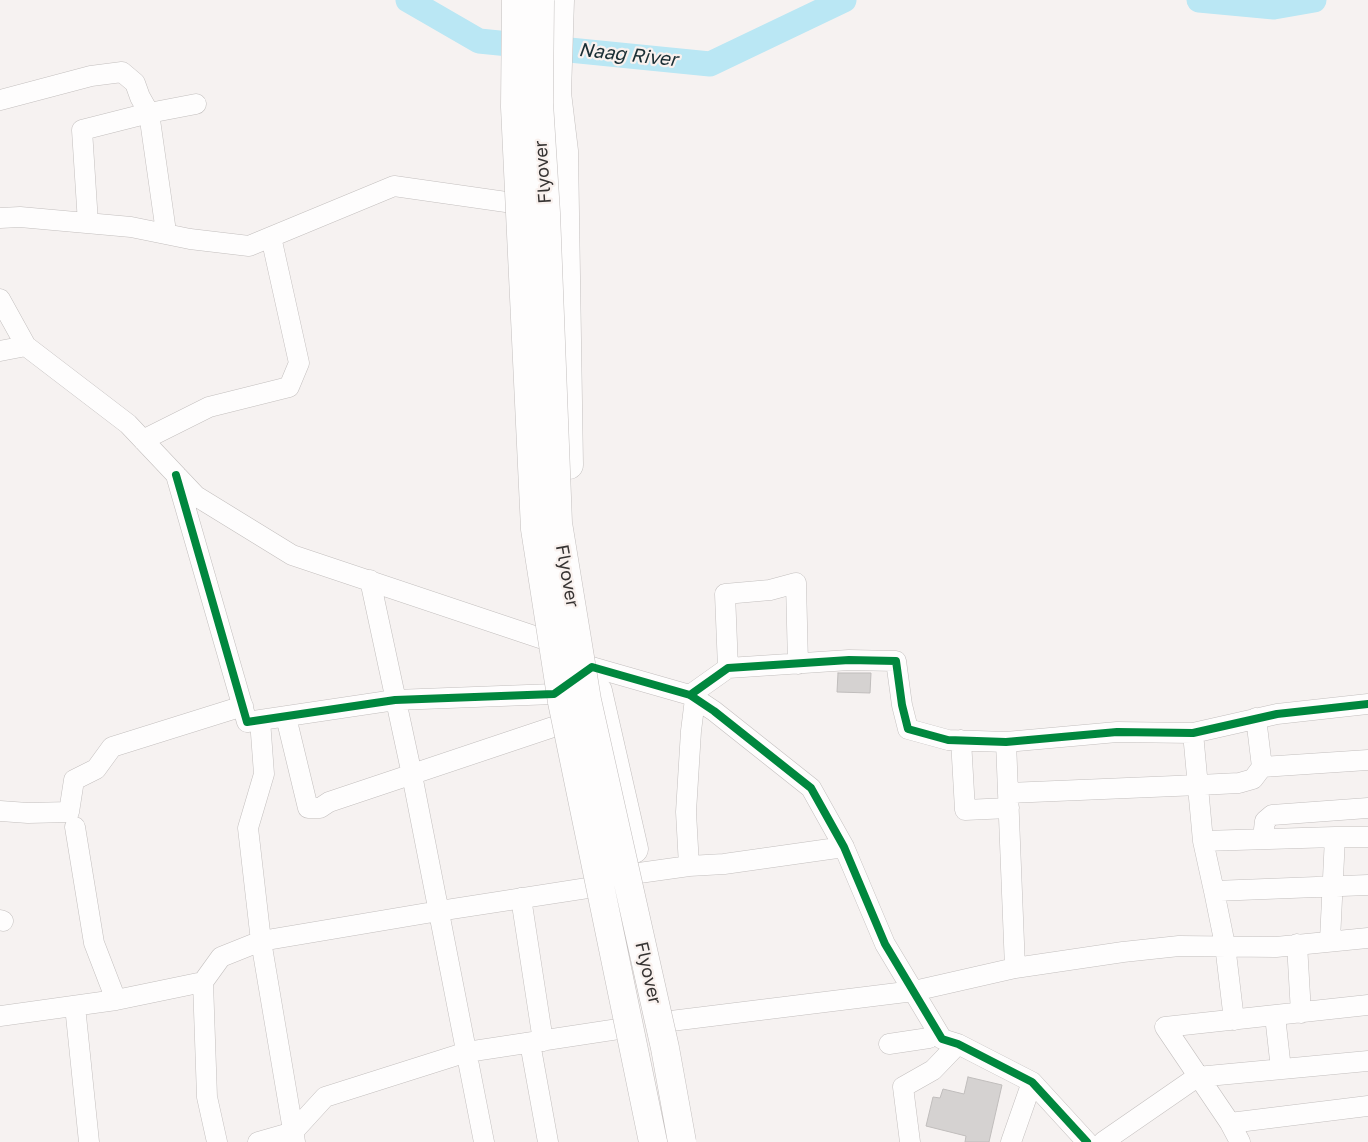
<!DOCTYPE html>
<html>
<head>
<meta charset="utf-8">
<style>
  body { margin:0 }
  canvas { display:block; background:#f6f2f1 }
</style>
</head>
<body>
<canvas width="1368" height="1142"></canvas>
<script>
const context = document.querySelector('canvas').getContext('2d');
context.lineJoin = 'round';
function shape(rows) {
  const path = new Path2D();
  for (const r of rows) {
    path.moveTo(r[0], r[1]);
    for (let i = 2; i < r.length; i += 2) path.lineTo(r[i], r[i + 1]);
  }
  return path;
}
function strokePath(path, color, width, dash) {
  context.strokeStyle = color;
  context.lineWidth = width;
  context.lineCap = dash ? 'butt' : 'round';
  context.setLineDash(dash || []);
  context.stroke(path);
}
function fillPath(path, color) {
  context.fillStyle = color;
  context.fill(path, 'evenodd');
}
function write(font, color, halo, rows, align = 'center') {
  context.font = font + ' "Golos Text",sans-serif';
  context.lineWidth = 4.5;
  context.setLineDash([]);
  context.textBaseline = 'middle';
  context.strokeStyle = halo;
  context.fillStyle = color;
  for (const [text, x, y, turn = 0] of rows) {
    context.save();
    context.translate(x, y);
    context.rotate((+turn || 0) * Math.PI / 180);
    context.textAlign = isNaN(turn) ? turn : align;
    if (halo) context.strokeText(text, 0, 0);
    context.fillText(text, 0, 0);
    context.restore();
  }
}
const river = shape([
  [408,0,479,41,710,64,844,0],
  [1199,0,1274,7,1314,0]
]);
const building = shape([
  [838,673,871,673,870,693,837,692,838,673],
  [968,1077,1002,1085,989,1142,965,1142,966,1136,926,1126,933,1097,940,1098,943,1089,964,1094,968,1077]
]);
const minor = shape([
  [0,100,91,76,122,72,135,83,140,97,149,113,196,104],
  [0,218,20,217,131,227,190,239,249,246,394,186,513,203],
  [88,223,82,130,149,113,166,232],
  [0,299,26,346],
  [0,351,26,346,128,424,196,496,292,555,546,640],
  [143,440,209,407,289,387,299,363,271,237],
  [176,475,247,722,395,700,554,694,592,667,690,695,714,711,811,788,844,847,885,944,942,1039,958,1044,1032,1082,1087,1142],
  [370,580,412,775,484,1142],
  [728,668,725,594,770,590,796,583,798,664],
  [690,695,728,668,849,660,896,661,902,705,908,729,948,740,1006,742,1117,732,1193,733,1277,714,1368,704],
  [286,717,308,808,320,808,329,802,562,724],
  [1193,733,1203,841,1214,891],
  [961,740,965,810,1009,808],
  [1006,742,1015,968],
  [1262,767,1368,760],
  [1008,793,1199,785,1239,783,1253,779,1262,767,1256,718],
  [0,811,28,813,69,812,74,780,96,769,112,747,243,706],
  [75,827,94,943,116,1000],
  [1263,838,1265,821,1272,815,1368,808],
  [1203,841,1335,837],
  [689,866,686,812,691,731,695,699],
  [639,873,689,866,724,864,844,847],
  [521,898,543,1041],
  [0,920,3,921],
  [1330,940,1335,837,1368,837],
  [1297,944,1301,1013],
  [203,982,207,1097,217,1142],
  [75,1006,89,1142],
  [0,1016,116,1000,203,982,221,957,261,941,248,828,264,774,260,720],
  [1275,1016,1281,1069],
  [1234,1020,1225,945,1214,891,1368,885],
  [671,1021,914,991,1015,968,1123,952,1179,946,1276,947,1368,938],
  [530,1043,548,1142],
  [889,1044,929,1038,936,1029],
  [1230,1123,1165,1027,1368,1005],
  [258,1142,293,1132,325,1097,467,1052,625,1028],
  [295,1142,261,941,439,911,594,887],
  [910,1142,903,1087,933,1070,958,1044],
  [1011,1142,1032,1082],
  [1103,1142,1197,1077,1368,1061],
  [1240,1142,1230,1123,1368,1106]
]);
const highway = shape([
  [560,0,557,93,564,151,569,465],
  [598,691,634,849]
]);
const highwayBridge = shape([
  [516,0,515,107,535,529,562,702,653,1142],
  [540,0,539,103,546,213,558,523,587,700,665,1048,682,1142]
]);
const cycleway = shape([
  [176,475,247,722,395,700,554,694,592,667,690,695,714,711,811,788,844,847,885,944,942,1039,958,1044,1032,1082,1087,1142],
  [690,695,728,668,849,660,896,661,902,705,908,729,948,740,1006,742,1117,732,1193,733,1277,714,1368,704]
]);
const streetNames = [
  ["Flyover",543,172,-94],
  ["Flyover",567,576,80],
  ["Flyover",648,973,77]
];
const waterNames = [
  ["Naag River",628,55,6]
];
strokePath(river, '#bae7f4', 25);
fillPath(building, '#d5d2d1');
strokePath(building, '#c0bdbc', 1);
strokePath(minor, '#c3bfbe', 21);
strokePath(highway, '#c3bfbe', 29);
strokePath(minor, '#fefdfd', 20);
strokePath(highway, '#fefdfd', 28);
strokePath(highwayBridge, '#c3bfbe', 29, []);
strokePath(highwayBridge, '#fefdfd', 28);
strokePath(cycleway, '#00873e', 8);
write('18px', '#363332', '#f9f1ee', streetNames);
write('italic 19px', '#192e34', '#f9f1ee', waterNames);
</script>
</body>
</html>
